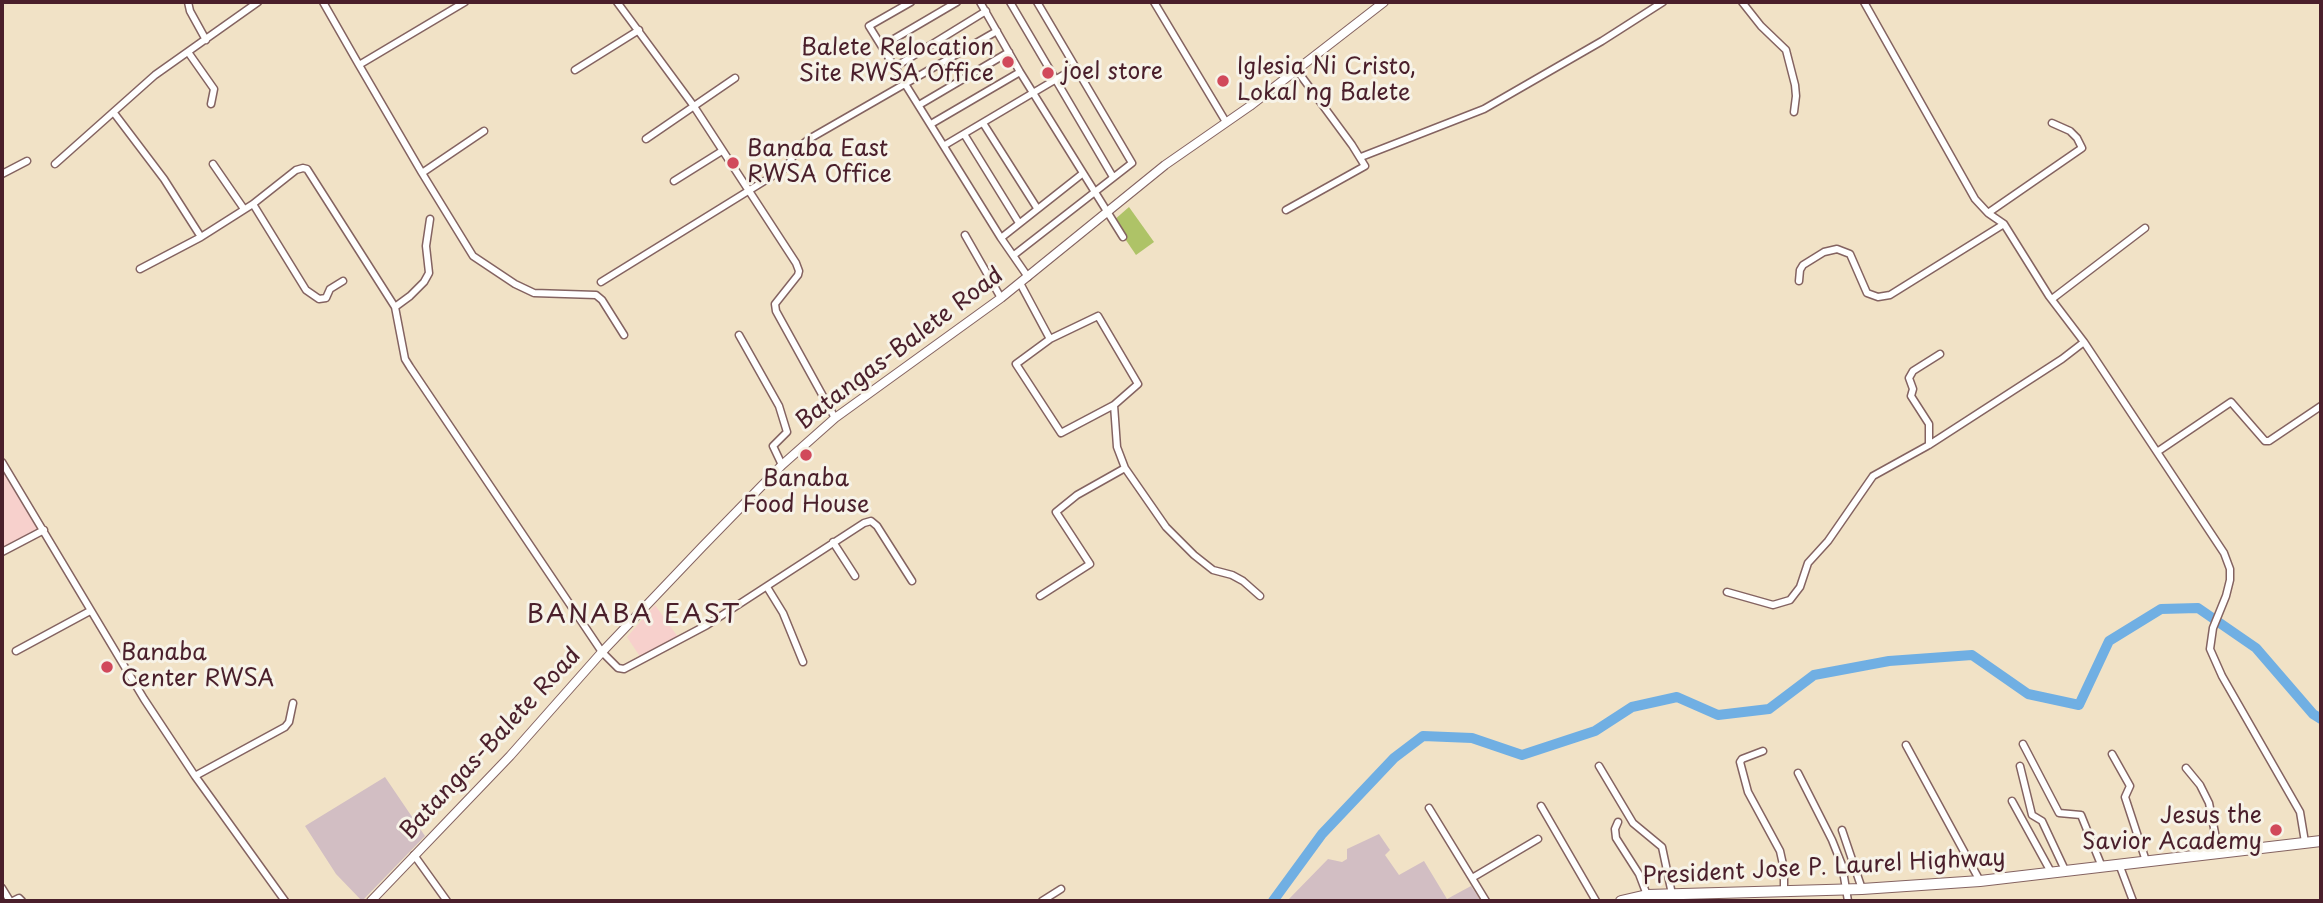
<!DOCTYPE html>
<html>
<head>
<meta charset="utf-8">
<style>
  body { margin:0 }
  #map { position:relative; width:2323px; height:903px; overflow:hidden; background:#f1e2c6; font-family:"Playpen Sans",sans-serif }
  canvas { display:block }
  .frame { position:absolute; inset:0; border:4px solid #4a1f2b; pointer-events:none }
</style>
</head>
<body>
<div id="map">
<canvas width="2323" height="903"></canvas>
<div class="frame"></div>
</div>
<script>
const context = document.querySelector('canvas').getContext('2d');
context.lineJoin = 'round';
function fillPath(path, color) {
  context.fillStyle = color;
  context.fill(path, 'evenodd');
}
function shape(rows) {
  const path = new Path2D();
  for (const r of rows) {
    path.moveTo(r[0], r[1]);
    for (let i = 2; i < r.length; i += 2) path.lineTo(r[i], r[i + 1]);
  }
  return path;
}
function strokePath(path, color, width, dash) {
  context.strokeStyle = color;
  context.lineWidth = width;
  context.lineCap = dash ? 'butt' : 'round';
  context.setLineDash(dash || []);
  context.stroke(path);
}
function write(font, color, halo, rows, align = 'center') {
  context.font = font + ' "Playpen Sans",sans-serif';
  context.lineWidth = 6;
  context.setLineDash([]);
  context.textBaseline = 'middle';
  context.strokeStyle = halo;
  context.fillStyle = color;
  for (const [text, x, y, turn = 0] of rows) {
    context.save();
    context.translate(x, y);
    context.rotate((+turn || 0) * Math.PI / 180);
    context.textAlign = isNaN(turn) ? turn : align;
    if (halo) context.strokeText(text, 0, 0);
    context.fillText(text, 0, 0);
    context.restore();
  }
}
const built = shape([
  [2,465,41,531,5,550,2,543],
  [655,605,678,637,641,658,627,637]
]);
const industrial = shape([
  [385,777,425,836,362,901,336,874,305,826],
  [1379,834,1390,850,1385,855,1399,875,1424,861,1447,899,1471,886,1481,901,1287,901,1328,859,1342,862,1347,859,1347,849]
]);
const green = shape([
  [1129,207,1154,242,1136,255,1113,221]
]);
const river = shape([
  [1273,901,1322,834,1394,758,1423,736,1472,738,1522,755,1595,731,1632,707,1677,697,1718,715,1769,709,1814,675,1889,661,1972,655,2028,694,2079,705,2109,641,2161,609,2198,608,2256,648,2313,714,2321,719]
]);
const minor = shape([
  [188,2,190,11,206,40],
  [323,2,359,65],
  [465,2,359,65,422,173,484,131],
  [617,2,693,105,796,263,799,271,798,275,775,304,776,311,835,418],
  [911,2,869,26,1001,238,1028,277],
  [980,2,1020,72,1123,237],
  [1010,2,1113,177],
  [1154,2,1226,122],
  [1742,2,1761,26,1786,50,1795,85,1796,96,1794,112],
  [1864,2,1975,199,1988,213,2004,224,2049,296,2084,342,2224,553,2230,569,2230,580,2226,596,2213,628,2210,649,2222,676,2300,812,2305,842],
  [882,46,957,2],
  [188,52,214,89,211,104],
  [895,67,986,11],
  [575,70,639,30],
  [919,105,1009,52],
  [114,113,164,179,201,237,253,204,296,170,303,168,307,169,395,307,405,359,410,367,602,652,618,668,624,669,707,625,864,523,871,521,877,526,912,581],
  [983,123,1037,208],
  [931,124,1020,72],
  [964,134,1019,223],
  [646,139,735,78],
  [945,145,1075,68],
  [1361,157,1484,109,1602,41,1663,2],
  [55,164,155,75,258,2],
  [213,164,244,209],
  [422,173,473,256,515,284,534,293,596,295,602,300,624,335],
  [2,174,27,161],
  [674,181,722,151],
  [253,204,306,290,319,299,326,298,330,289,343,281],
  [1286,210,1365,166,1352,145,1296,69],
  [1988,213,2082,148,2077,138,2070,131,2052,123],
  [965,235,1001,298],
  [1001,238,1082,174],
  [1014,255,1132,163,1037,2],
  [140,269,201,237],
  [1799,281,1800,270,1803,265,1824,252,1837,249,1850,254,1867,293,1878,297,1890,295,2004,224],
  [601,282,787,167,797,149,809,139,997,31],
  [1020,283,1050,339],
  [2052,299,2145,228],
  [395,307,410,296,424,282,429,273,426,246,430,219],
  [1098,316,1138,384,1114,405,1061,433,1016,364,1050,339,1098,316],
  [739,335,779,406,787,432,773,446,782,465],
  [1929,445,1929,424,1911,396,1913,389,1909,378,1913,371,1940,354],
  [2157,452,2231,402,2265,441,2269,441,2321,406],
  [2,462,144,699,195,776,285,901],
  [1125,468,1166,527,1194,555,1213,570,1232,575,1243,581,1260,596],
  [833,542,855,576],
  [2,552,44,530],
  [767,587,783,613,803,662],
  [1727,592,1773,605,1790,600,1800,587,1808,563,1828,541,1873,476,1929,445,2062,359,2084,342],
  [1040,596,1090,564,1056,512,1077,495,1125,468,1117,447,1114,405],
  [16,651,90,611],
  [2023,744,2059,813,2081,815,2102,867],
  [1906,745,1980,881],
  [1763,751,1742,759,1740,762,1748,792,1780,851,1784,869,1784,892],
  [2112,754,2130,786,2125,797,2146,861],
  [1599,766,1633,823,1662,847,1672,894],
  [2020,766,2032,815,2042,821,2065,870],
  [2186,768,2200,785,2209,803,2219,853],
  [1798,773,1832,840,1842,865,1848,901],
  [195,776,285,727,289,722,293,703],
  [2012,801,2051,872],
  [1541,806,1596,901],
  [1429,808,1486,901],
  [1618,822,1615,829,1616,838,1639,874,1647,895],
  [1842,830,1862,889],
  [414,855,447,901],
  [2119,864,2133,901],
  [1472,878,1538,839],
  [2,888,10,901],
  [13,901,19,898,22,901],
  [1042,901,1061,889]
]);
const secondary = shape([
  [371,901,510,756,602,652,703,546,782,465,835,418,1001,298,1165,165,1250,106,1384,2]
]);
const trunk = shape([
  [1621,901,1647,895,1862,889,1980,881,2321,841]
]);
const markers = [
  [1008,62,7,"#d1495b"],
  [1048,73,7,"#d1495b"],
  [1223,81,7,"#d1495b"],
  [733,163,7,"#d1495b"],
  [806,455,7,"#d1495b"],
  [107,667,7,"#d1495b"],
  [2276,830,7,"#d1495b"]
];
const poiNames = [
  ["Balete Relocation",994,49,"right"],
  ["Site RWSA Office",994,75,"right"],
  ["Iglesia Ni Cristo,",1237,68],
  ["Lokal ng Balete",1237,94],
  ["joel store",1062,73],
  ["Banaba East",747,150],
  ["RWSA Office",747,176],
  ["Banaba",806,480,"center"],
  ["Food House",806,506,"center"],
  ["Banaba",121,654],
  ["Center RWSA",121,680],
  ["Jesus the",2262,817,"right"],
  ["Savior Academy",2262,843,"right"]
];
const streetNames = [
  ["Batangas-Balete Road",900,349,-37],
  ["Batangas-Balete Road",491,744,-47],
  ["President Jose P. Laurel Highway",1824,868,-3]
];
const quarterNames = [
  ["BANABA EAST",634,616]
];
fillPath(built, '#f7d0cc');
fillPath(industrial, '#d2bec3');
fillPath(green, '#aec367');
strokePath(river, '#70afe3', 10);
strokePath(minor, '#846361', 9);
strokePath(secondary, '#846361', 10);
strokePath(trunk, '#846361', 12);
strokePath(minor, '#fff', 6);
strokePath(secondary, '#fff', 8);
strokePath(trunk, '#fff', 10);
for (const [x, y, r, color] of markers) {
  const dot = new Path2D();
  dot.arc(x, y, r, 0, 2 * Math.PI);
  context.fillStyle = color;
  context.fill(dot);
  strokePath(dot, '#f7f3e8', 2.5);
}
write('23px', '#4a1f2b', '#f7f3e8', poiNames, 'left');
write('23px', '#4a1f2b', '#f7f3e8', streetNames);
context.letterSpacing = '2px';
write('26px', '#4a1f2b', '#f7f3e8', quarterNames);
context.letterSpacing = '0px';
</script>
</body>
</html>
